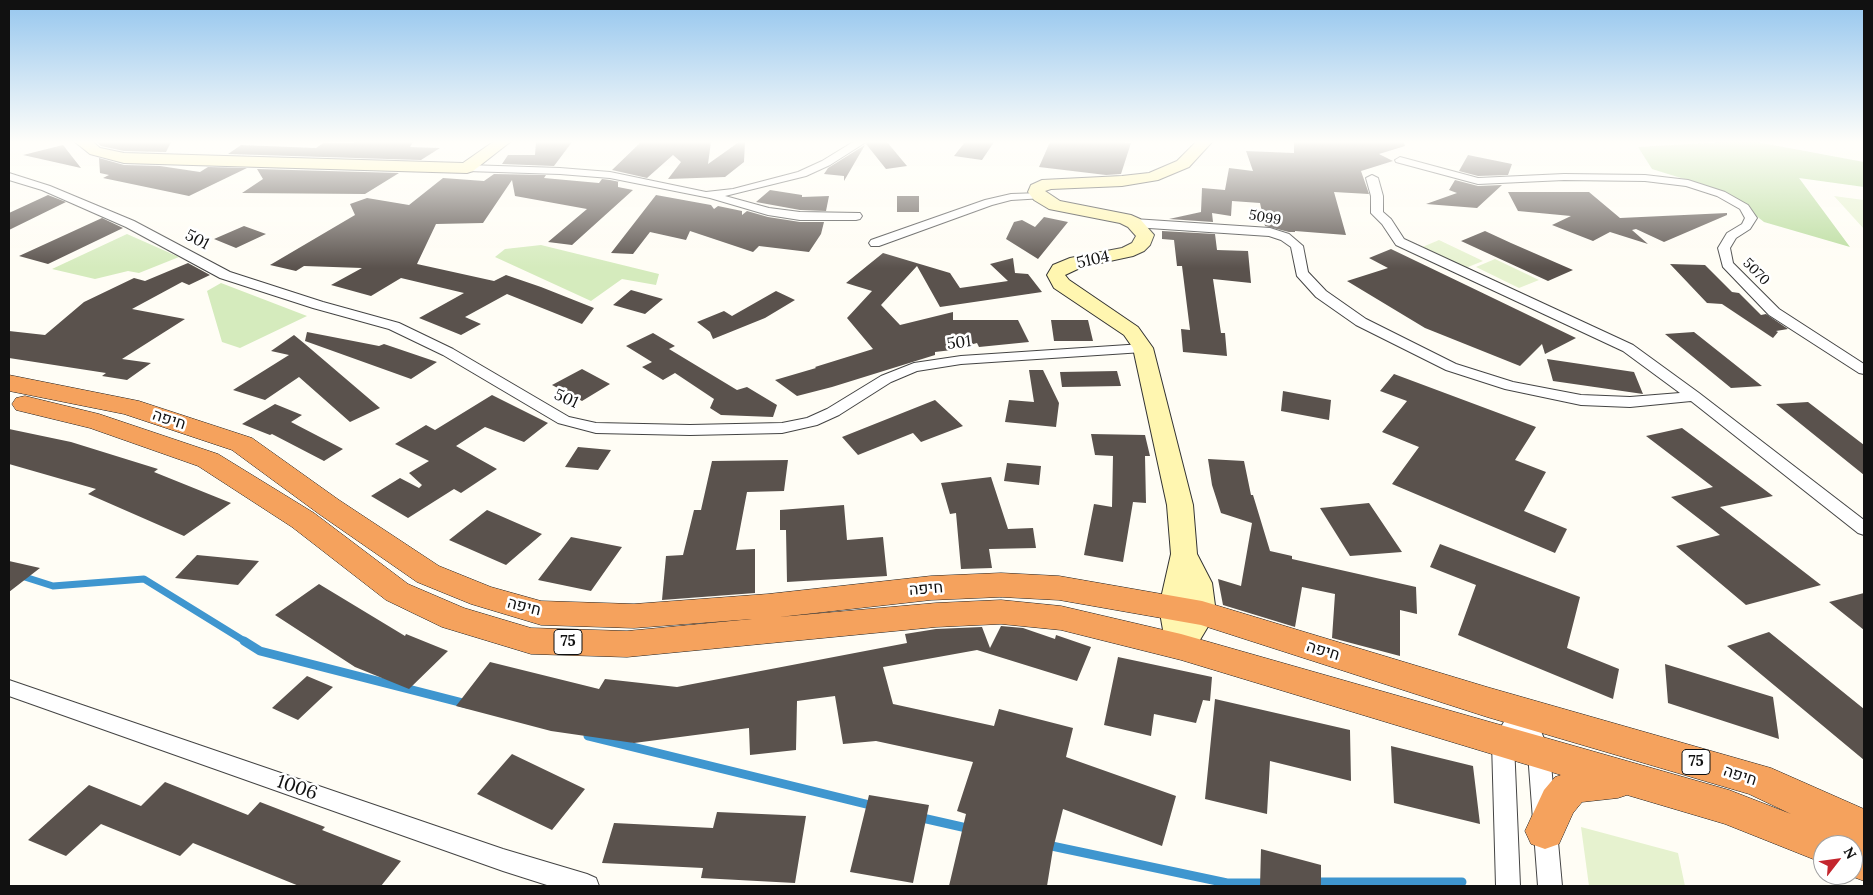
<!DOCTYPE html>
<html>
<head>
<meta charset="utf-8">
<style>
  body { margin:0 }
  #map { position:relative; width:1873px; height:895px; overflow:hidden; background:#fffdf5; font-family:Lora,serif }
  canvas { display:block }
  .frame { position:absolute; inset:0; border:10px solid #111; pointer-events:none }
  .north { position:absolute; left:1813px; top:835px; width:50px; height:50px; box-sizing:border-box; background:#fff; border:1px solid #a0a0a0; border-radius:50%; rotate:60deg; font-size:14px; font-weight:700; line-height:20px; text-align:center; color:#111 }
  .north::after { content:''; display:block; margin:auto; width:18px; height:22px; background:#c4262e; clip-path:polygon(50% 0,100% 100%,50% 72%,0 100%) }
</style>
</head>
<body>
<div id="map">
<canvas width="1873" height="895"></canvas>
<div class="frame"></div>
<div class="north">N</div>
</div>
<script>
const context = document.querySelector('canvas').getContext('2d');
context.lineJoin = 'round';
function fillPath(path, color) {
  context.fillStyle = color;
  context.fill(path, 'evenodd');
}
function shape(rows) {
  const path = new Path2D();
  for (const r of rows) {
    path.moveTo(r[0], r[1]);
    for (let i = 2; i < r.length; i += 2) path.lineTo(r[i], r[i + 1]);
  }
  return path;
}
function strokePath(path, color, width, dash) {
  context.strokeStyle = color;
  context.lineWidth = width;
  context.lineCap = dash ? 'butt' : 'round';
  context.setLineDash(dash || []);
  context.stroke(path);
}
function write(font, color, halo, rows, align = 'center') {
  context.font = font + ' Lora,Heebo,serif';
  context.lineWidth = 5;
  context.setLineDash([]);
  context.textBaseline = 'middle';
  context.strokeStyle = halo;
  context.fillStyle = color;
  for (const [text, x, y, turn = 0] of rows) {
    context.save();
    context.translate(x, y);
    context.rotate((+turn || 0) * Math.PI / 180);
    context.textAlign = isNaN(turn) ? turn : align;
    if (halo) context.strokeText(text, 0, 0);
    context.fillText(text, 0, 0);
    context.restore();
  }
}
const green = shape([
  [127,234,179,257,139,273,128,271,95,279,52,269],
  [541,245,659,274,656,285,622,279,591,301,495,257,505,249],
  [221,283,307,316,240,348,222,342,207,291]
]);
const forest = shape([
  [1724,142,1757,142,1864,162,1864,187,1799,178,1850,247,1764,222,1726,192,1652,169,1638,147]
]);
const pitch = shape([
  [1834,196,1864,200,1864,229],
  [1439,240,1483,261,1463,269,1420,248],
  [1495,259,1539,280,1519,288,1476,267],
  [1581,827,1678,853,1685,886,1589,886]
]);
const streamFar1 = shape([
  [9,572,53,586,144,579,246,642]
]);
const stream = shape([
  [244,641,260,651,467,704],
  [588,736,874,806],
  [918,817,971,829],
  [1047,845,1227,883,1268,883],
  [1313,882,1462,882]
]);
const building = shape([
  [97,142,171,142,166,152,124,151,101,146],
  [390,142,413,142,410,147,440,148,421,160,228,154,241,145,316,148,323,143],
  [536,142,572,142,554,166,502,164,508,155,535,155],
  [641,142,711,142,708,164,739,142,745,142,744,162,725,177,668,179,681,162,673,155,647,178,612,170],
  [868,142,887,142,907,166,886,169,866,144],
  [965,142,994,142,982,160,954,156],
  [1050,142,1118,142,1131,143,1121,174,1106,175,1039,167],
  [1294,142,1404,142,1405,146,1379,154,1393,161,1361,171,1369,194,1334,192,1346,235,1295,231,1295,232,1289,232,1265,226,1260,203,1232,201,1231,216,1212,213,1213,222,1169,219,1201,212,1202,188,1225,190,1229,168,1253,171,1246,151,1294,153],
  [63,145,81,168,23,155],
  [865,145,844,181,844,176,824,174,828,168],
  [1468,155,1512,164,1508,175,1478,176,1459,171],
  [99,158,124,165,160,166,200,172,208,167,247,168,189,196,103,178,109,175,100,173],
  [257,169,399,173,365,194,242,193,263,179],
  [494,174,546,175,544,178,599,183,602,179,610,180,620,182,618,182,618,187,633,190,572,245,548,242,587,209,515,196,512,180,483,223,436,224,417,264,494,281,506,275,541,287,594,308,582,324,507,294,465,317,481,324,461,335,419,318,464,293,401,278,371,296,331,285,362,268,304,266,296,271,270,265,355,215,350,204,367,198,409,205,443,178,484,181],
  [1455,180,1478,186,1502,185,1477,208,1426,204,1457,193,1449,190],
  [770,190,802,195,802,197,829,196,826,211,800,210,756,202],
  [1508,192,1589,192,1620,218,1727,213,1727,215,1664,242,1636,229,1632,230,1648,244,1610,232,1593,241,1552,225,1571,216,1518,211],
  [48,195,66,202,9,230,9,213],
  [656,195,711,205,714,209,718,206,742,211,742,215,747,211,768,217,800,222,824,222,821,234,809,252,759,246,753,252,690,231,686,240,650,232,633,254,611,253],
  [897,196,919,196,919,212,897,212],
  [1044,217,1068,222,1038,259,1006,239,1014,222,1022,220,1035,227],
  [102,218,123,228,48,264,19,256],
  [244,226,266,234,236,248,214,239],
  [1162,231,1215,234,1217,250,1248,251,1251,283,1213,279,1221,333,1225,333,1227,356,1183,352,1181,329,1190,330,1182,266,1177,266,1174,240,1162,239],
  [1485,231,1511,243,1573,270,1548,281,1461,241],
  [1391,249,1466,285,1576,338,1545,354,1542,344,1520,366,1425,328,1347,281,1388,268,1369,258],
  [883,253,950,273,960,288,1008,281,990,264,1013,258,1015,273,1028,274,1042,292,940,307,917,266,881,305,900,325,953,312,953,320,1018,320,1029,342,979,347,977,343,952,350,935,352,935,355,832,387,797,396,775,380,816,368,815,367,873,349,847,318,872,291,846,283],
  [188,263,210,275,189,285,182,282,132,309,185,319,122,359,151,363,127,380,102,376,106,373,9,358,9,331,45,335,84,302,134,278,145,281],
  [1670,264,1705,265,1732,292,1739,293,1761,315,1766,314,1788,329,1776,331,1778,332,1773,338,1722,304,1707,303],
  [631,290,663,299,645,314,613,305],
  [776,291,795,300,765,318,713,339,710,332,697,322,724,311,732,316],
  [1051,320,1088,320,1093,341,1054,341],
  [307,332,379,346,384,344,437,362,411,379,305,341],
  [1694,332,1762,386,1731,388,1665,334],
  [653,333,675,346,669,349,737,390,747,387,777,405,773,417,721,415,710,408,714,399,675,373,663,380,642,367,652,362,626,346],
  [294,335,305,344,380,408,350,422,299,377,265,400,233,390,289,355,271,351],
  [1547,359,1634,372,1643,394,1553,381],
  [582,369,610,384,582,401,552,385],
  [1029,370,1043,370,1059,403,1056,427,1005,422,1009,400,1034,402],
  [1117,371,1121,386,1062,387,1060,372],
  [1394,374,1536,427,1515,460,1546,472,1524,511,1567,529,1555,553,1392,484,1419,447,1382,432,1407,401,1380,391],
  [1283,391,1331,400,1329,420,1281,411],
  [492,395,548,423,524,442,485,427,456,446,497,469,461,493,454,489,408,518,371,496,400,478,419,488,422,485,409,473,429,461,395,444,426,425,435,430],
  [935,400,963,426,921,442,913,433,858,455,842,437],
  [1808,402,1864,445,1864,475,1776,404],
  [275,404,302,415,291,422,343,449,324,461,272,434,270,435,242,424],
  [1682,428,1773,496,1720,507,1821,585,1746,605,1676,546,1720,535,1671,497,1713,487,1646,436],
  [9,429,71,442,158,469,154,472,231,503,184,536,88,494,96,489,9,464],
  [1091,434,1145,435,1150,456,1145,456,1146,503,1133,502,1123,562,1084,555,1094,504,1112,507,1113,456,1095,455],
  [578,447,611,450,598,470,565,467],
  [1208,459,1244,461,1251,495,1253,495,1270,551,1292,556,1292,559,1416,587,1417,614,1400,610,1400,656,1332,638,1335,594,1302,587,1295,627,1223,605,1218,579,1241,586,1252,523,1221,513,1212,485],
  [788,460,784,491,747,492,736,550,755,549,755,593,662,600,666,556,683,555,694,510,701,510,712,461],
  [1007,463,1041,466,1039,485,1004,481],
  [991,477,1008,529,1033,528,1036,548,989,549,992,568,961,569,956,513,950,514,941,483],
  [1369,503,1402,552,1350,556,1320,508],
  [844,505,847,540,883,537,887,576,787,582,786,530,780,530,780,510],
  [487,510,542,534,506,565,449,540],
  [571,537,622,547,591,591,538,580],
  [1440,544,1580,597,1567,648,1619,669,1613,699,1458,635,1476,585,1430,567],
  [197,555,259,561,238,585,175,578],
  [9,561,40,568,9,592],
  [319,584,405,636,406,634,448,651,409,689,355,667,275,615],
  [1864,593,1864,630,1829,602],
  [1001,626,1023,628,1055,639,1056,635,1091,647,1077,681,977,650,883,667,893,704,994,726,999,709,1073,728,1066,757,1176,796,1162,846,1063,809,1053,849,1047,886,949,886,966,814,957,811,973,762,876,741,843,744,835,696,797,701,796,750,750,755,749,728,634,743,551,731,456,706,490,662,599,689,605,679,677,687,907,643,905,634,936,629,982,627,990,648],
  [1769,632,1864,709,1864,760,1727,646],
  [1118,657,1212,677,1210,701,1203,700,1196,723,1154,714,1151,736,1104,725],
  [1665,664,1773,697,1779,739,1668,703],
  [307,676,333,687,298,720,272,708],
  [1215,699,1350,730,1351,781,1270,761,1267,814,1205,799],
  [1391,746,1473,766,1480,824,1394,803],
  [512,754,585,789,552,830,477,794],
  [165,782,248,815,260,802,325,827,322,830,401,861,381,886,299,886,193,843,180,856,101,824,66,856,28,840,89,785,141,806],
  [869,795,929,805,913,883,850,872],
  [717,812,806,816,795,883,701,878,703,868,602,863,614,823,713,828],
  [1261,849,1321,865,1321,886,1260,886]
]);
const street = shape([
  [853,142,866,142,830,165,806,176,725,196,769,208,800,212,860,213,862,216,860,219,856,220,800,220,768,215,710,198,610,178,560,174,467,171,462,168,467,165,560,168,610,172,706,192,733,189,798,172,822,161,853,142],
  [1400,157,1478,178,1564,174,1645,175,1688,180,1725,192,1748,205,1757,218,1750,229,1736,238,1730,248,1733,263,1779,309,1864,364,1864,374,1859,373,1769,315,1723,267,1718,248,1727,233,1742,224,1745,218,1740,209,1717,196,1686,186,1645,181,1564,180,1478,184,1396,162,1395,160,1400,157],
  [9,173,50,186,134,221,230,272,323,302,399,323,453,349,569,417,596,423,690,425,782,423,807,418,827,409,881,376,914,363,961,356,1143,344,1148,345,1150,348,1148,351,1143,352,961,364,917,371,891,382,839,415,817,425,782,433,690,435,596,433,558,423,443,355,389,329,313,308,220,278,126,227,42,190,9,180,9,173],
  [1372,175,1378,178,1383,196,1383,212,1391,219,1404,239,1633,345,1699,393,1864,520,1864,535,1858,533,1691,401,1630,407,1581,405,1505,389,1446,370,1356,325,1316,297,1297,276,1291,247,1281,240,1269,236,1134,227,1128,223,1134,219,1270,228,1289,234,1303,246,1308,272,1326,291,1366,319,1456,364,1513,382,1581,395,1630,397,1680,393,1623,351,1396,245,1382,224,1371,213,1371,196,1366,178,1372,175],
  [1040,193,1046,196,1044,198,1011,200,992,205,879,246,871,246,869,243,871,240,985,200,1011,194,1040,193],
  [9,680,503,849,587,874,596,878,599,886,550,886,503,871,9,696,9,680],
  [1522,702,1530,705,1550,753,1562,886,1538,886,1528,753,1520,733,1514,743,1520,886,1496,886,1492,742,1514,705,1522,702]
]);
const secondary = shape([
  [75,142,93,142,100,148,124,153,463,163,493,142,510,142,473,171,467,173,124,163,90,154,75,142],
  [1196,142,1212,142,1189,167,1158,180,1122,186,1051,189,1045,191,1060,201,1131,215,1140,219,1154,235,1150,245,1144,251,1133,256,1082,267,1065,275,1069,280,1138,327,1153,348,1193,505,1197,554,1212,583,1216,613,1191,655,1181,658,1171,655,1166,647,1159,607,1171,554,1167,505,1133,348,1124,335,1054,288,1047,275,1053,265,1070,258,1122,248,1132,243,1136,236,1128,227,1120,223,1049,209,1034,200,1028,192,1031,185,1042,180,1122,176,1149,173,1177,161,1196,142]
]);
const highway = shape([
  [9,375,139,401,252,438,339,500,439,566,491,587,541,601,634,604,768,594,931,576,1001,573,1059,576,1202,601,1487,687,1771,768,1864,809,1864,881,1848,875,1853,875,1853,845,1823,845,1823,863,1725,824,1627,795,1618,798,1582,802,1573,813,1559,844,1545,849,1531,844,1525,831,1544,790,1555,777,1561,775,1181,660,1061,630,1001,624,936,627,627,657,531,654,442,627,386,600,292,527,198,466,90,428,16,410,12,404,16,398,25,396,99,414,218,454,314,513,408,584,464,608,531,628,627,631,752,619,634,628,541,625,471,604,417,582,319,514,232,450,124,414,9,391,9,375],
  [1001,597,1059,600,1201,625,1487,717,1749,794,1791,814,1729,790,1181,634,1061,606,1001,600,936,603,779,617,931,600,1001,597],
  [1840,836,1847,839,1842,841,1840,836]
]);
const farStreetnames = [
  ["5099",1265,218,10],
  ["5070",1756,272,45]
];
const shields = [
  [568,642,28],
  [1696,762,28]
];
const shieldNames = [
  ["75",568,642],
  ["75",1696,762]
];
const streetNames = [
  ["501",197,240,28],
  ["5104",1093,260,-13],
  ["501",959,343,-7],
  ["501",566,399,25],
  ["חיפה",169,420,18],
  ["חיפה",926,589,-5],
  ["חיפה",524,607,14],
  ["חיפה",1323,651,17],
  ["חיפה",1740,776,18]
];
const nearStreetnames = [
  ["1006",297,788,19]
];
fillPath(green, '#d5ebbd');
fillPath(forest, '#b9dc9c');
fillPath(pitch, '#e6f2cf');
strokePath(streamFar1, '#3f96cf', 7);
strokePath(stream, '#3f96cf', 9);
fillPath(building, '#5a524d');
strokePath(street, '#444', 2);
strokePath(secondary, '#333', 2);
strokePath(highway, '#222', 1);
fillPath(street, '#fff');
fillPath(secondary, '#fff6b0');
fillPath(highway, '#f5a25d');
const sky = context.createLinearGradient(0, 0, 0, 268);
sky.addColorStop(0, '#95c6ee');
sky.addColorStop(0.53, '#fffefa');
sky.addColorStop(1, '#fffefa00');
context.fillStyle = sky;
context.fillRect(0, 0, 1873, 268);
write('14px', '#111', '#fff', farStreetnames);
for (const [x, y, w] of shields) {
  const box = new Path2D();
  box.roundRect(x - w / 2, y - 12.5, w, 25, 4);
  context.fillStyle = '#fff';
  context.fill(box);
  strokePath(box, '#111', 1);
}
write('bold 15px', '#111', null, shieldNames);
write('16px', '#111', '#fff', streetNames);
write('19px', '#111', '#fff', nearStreetnames);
</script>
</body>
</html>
